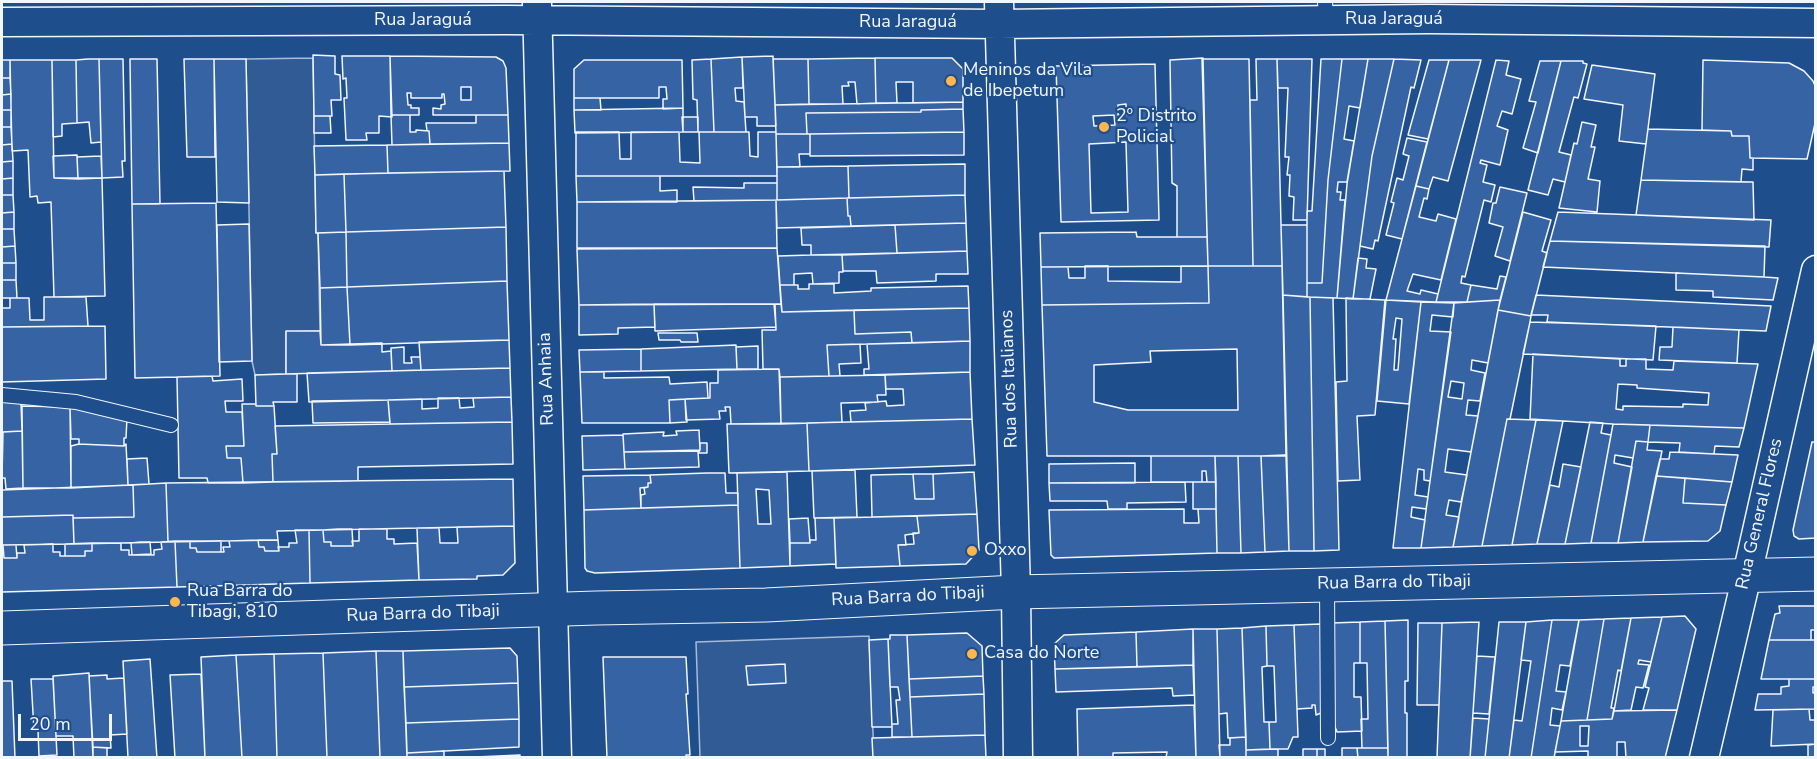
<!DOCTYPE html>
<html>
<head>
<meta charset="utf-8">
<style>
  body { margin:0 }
  #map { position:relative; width:1817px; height:759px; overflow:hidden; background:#1f4e8c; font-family:"Nunito Sans",sans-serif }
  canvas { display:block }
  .frame { position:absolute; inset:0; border:3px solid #f2f6ff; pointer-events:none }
  .scale { position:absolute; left:18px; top:714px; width:94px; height:27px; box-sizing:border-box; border:3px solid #f2f6ff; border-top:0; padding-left:8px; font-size:18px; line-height:21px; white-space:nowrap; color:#f2f6ff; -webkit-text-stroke:4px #1f4e8c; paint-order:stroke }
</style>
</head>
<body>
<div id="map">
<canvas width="1817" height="759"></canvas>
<div class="frame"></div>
<div class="scale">20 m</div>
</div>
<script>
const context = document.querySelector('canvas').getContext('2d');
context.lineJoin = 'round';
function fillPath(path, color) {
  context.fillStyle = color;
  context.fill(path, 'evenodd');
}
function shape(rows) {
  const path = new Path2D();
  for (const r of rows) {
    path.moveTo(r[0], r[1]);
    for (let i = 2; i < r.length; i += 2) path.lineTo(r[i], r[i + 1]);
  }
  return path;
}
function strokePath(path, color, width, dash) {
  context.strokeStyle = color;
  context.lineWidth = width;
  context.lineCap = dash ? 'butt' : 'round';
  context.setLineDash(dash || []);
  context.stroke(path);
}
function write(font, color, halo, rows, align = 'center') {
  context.font = font + ' "Nunito Sans",sans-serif';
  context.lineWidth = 4.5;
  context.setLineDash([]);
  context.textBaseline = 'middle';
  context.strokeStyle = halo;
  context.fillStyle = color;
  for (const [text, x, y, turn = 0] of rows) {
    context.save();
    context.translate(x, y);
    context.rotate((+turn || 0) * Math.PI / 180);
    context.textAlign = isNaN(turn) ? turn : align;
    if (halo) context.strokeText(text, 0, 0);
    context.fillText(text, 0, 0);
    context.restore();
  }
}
const built = shape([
  [313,58,316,233,318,233,320,331,286,332,286,374,255,375,252,361,246,59,313,58],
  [869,636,874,757,700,757,696,642,869,636]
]);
const building = shape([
  [313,55,335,56,335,74,340,75,341,100,331,100,332,116,314,116,313,55],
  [342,56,390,56,392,117,379,116,379,133,366,133,367,140,346,140,344,98,347,98,346,78,343,79,342,56],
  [390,56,496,57,503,61,506,68,508,115,433,115,433,108,441,109,441,105,445,104,444,94,442,94,442,98,411,98,411,93,407,93,408,105,411,105,411,108,419,108,419,115,391,115,390,56],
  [461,87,471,87,471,100,461,100,461,87],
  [773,56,776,126,757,126,757,117,745,117,742,57,773,56],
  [742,57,743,88,735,88,736,101,744,102,746,132,714,132,711,59,742,57],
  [875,58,876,103,857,104,855,82,848,82,849,86,842,86,843,104,809,104,808,59,875,58],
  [875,58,952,58,963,69,963,102,913,103,913,82,896,82,897,103,876,103,875,58],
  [1203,58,1207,237,1177,237,1177,186,1172,183,1170,60,1203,58],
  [88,59,99,59,101,142,91,143,89,122,77,123,76,60,88,59],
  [99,59,123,59,125,161,122,161,123,177,102,178,99,59],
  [130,59,157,59,160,204,132,204,130,59],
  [184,59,214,59,215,157,187,157,184,59],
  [214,59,246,59,249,203,217,202,214,59],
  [711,59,714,132,698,132,697,100,693,99,692,60,711,59],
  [773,59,808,59,809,104,775,105,773,59],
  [1202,59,1249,59,1253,266,1208,266,1202,59],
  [1256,59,1277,59,1282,266,1253,266,1250,100,1257,100,1256,59],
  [1277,59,1312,59,1307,220,1293,220,1294,197,1289,196,1290,175,1287,175,1289,157,1285,157,1288,88,1278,88,1277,59],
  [1321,59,1342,59,1328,180,1322,283,1307,283,1307,211,1312,211,1321,59],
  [1342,59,1368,59,1360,108,1349,106,1344,139,1354,141,1347,182,1338,182,1337,192,1341,192,1340,200,1345,200,1337,298,1307,297,1307,283,1322,283,1328,180,1342,59],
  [1368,59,1394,59,1372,156,1353,299,1337,298,1347,184,1368,59],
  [1394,59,1421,60,1414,88,1411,87,1378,241,1375,240,1373,249,1360,246,1372,156,1394,59],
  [2,60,10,60,10,78,2,78,2,60],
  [10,60,52,60,54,178,102,178,105,296,54,297,51,202,38,203,37,196,30,197,28,150,12,151,10,60],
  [52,60,76,60,77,123,62,124,62,136,53,137,52,60],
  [584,60,682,60,683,108,663,109,663,99,667,99,666,87,659,87,659,98,574,98,574,69,584,60],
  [1429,60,1449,60,1428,139,1408,135,1429,60],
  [1449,60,1481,60,1448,181,1433,177,1429,189,1416,186,1449,60],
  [1496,60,1509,61,1506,75,1521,79,1512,114,1502,111,1497,126,1508,130,1500,165,1481,160,1480,163,1487,165,1483,182,1495,185,1491,202,1484,200,1465,277,1462,276,1461,283,1471,285,1467,302,1436,302,1496,60],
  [1703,60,1789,63,1804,71,1813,81,1816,88,1816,119,1807,159,1750,158,1749,136,1732,136,1731,131,1702,130,1703,60],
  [1540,61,1561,61,1538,153,1523,148,1536,102,1529,101,1540,61],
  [1561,61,1583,61,1583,63,1587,64,1578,98,1574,97,1559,152,1571,155,1565,182,1553,179,1548,195,1528,190,1561,61],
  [1155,64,1159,220,1061,222,1056,66,1155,64],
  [1126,104,1126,115,1118,115,1118,105,1126,104],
  [1114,115,1115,125,1094,126,1093,116,1114,115],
  [1126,142,1128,212,1091,213,1089,144,1126,142],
  [1592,65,1655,74,1646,144,1619,141,1623,105,1584,99,1592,65],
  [2,78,10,78,11,94,2,95,2,78],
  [11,94,11,110,2,110,2,95,11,94],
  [574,98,600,98,601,110,574,110,574,98],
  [963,102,963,109,921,110,921,112,806,113,807,134,776,134,775,105,963,102],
  [683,108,683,132,575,133,574,110,683,108],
  [963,109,964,132,807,134,806,113,921,112,921,110,963,109],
  [2,110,11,110,11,127,2,127,2,110],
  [391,115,410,115,410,132,416,132,416,130,429,131,430,144,392,145,391,115],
  [476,115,508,115,509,143,430,144,429,131,427,131,426,123,476,123,476,115],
  [314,116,330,116,331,133,314,133,314,116],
  [682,117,698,117,698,132,683,132,682,117],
  [1582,122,1596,125,1591,147,1595,147,1588,179,1600,181,1597,212,1559,208,1574,143,1577,144,1582,122],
  [2,127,11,127,12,144,2,145,2,127],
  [1648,129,1731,131,1732,136,1749,136,1750,158,1753,158,1753,170,1742,169,1741,182,1641,180,1648,129],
  [576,132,619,132,620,159,631,159,631,132,679,132,680,162,700,163,699,132,749,132,750,156,758,157,758,132,776,132,777,176,576,176,576,132],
  [964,132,964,155,810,156,810,134,964,132],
  [776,134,810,134,810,154,799,154,800,167,777,167,776,134],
  [1407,138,1427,142,1402,239,1386,235,1394,203,1391,202,1397,178,1403,180,1409,156,1403,154,1407,138],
  [509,143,510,171,388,173,387,145,509,143],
  [12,144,13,161,2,162,2,145,12,144],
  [387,145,388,173,315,175,314,146,387,145],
  [77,155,78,179,54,178,53,156,77,155],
  [101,156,102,178,78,179,77,157,101,156],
  [13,161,13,178,2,179,2,162,13,161],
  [965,164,965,195,849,198,848,166,965,164],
  [848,166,849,198,777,200,777,167,848,166],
  [504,171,506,227,346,232,344,174,504,171],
  [344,174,346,232,316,233,315,175,344,174],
  [576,176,660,176,660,191,677,190,677,202,577,202,576,176],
  [13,178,13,195,2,195,2,179,13,178],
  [1641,180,1753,182,1754,220,1636,215,1641,180],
  [744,183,777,183,777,200,694,201,693,187,744,188,744,183],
  [1416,186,1429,189,1427,199,1424,198,1419,217,1436,221,1438,214,1456,219,1441,280,1413,274,1407,291,1420,294,1421,290,1438,294,1436,302,1386,300,1416,186],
  [1500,187,1527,193,1510,261,1495,256,1503,227,1489,223,1493,203,1496,203,1500,187],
  [2,195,13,195,14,212,2,213,2,195],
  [965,195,966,223,851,226,850,216,848,216,847,198,965,195],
  [847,198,848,216,850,216,851,226,777,228,776,200,847,198],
  [776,200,777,248,577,248,577,202,776,200],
  [216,203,220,376,135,378,132,204,216,203],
  [14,212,14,229,2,229,2,213,14,212],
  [1523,212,1551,220,1542,251,1547,253,1531,316,1498,310,1523,212],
  [1558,212,1771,220,1769,247,1550,241,1558,212],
  [966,223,967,251,897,253,895,225,966,223],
  [249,224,252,361,219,362,217,225,249,224],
  [895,225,897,253,811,255,811,245,802,245,801,228,895,225],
  [1281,225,1307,225,1307,297,1283,295,1281,225],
  [506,227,507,281,347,287,346,232,506,227],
  [2,229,14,229,15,246,2,247,2,229],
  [346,232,347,287,320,288,318,233,346,232],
  [1136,232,1137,237,1207,237,1208,266,1041,267,1040,233,1136,232],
  [1550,241,1765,246,1764,277,1543,267,1550,241],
  [15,246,16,263,2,263,2,247,15,246],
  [777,248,781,304,579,305,577,249,777,248],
  [967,251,968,274,936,274,936,281,877,283,876,271,843,271,842,255,967,251],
  [811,255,842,255,843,272,839,272,839,283,813,284,812,273,794,274,794,285,780,285,778,256,811,255],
  [1358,258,1367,259,1366,268,1376,269,1370,299,1353,299,1358,258],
  [2,263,16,263,16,280,2,280,2,263],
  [1085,266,1108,266,1108,281,1181,282,1181,266,1208,266,1209,303,1042,305,1041,267,1068,267,1069,278,1085,278,1085,266],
  [1208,266,1282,266,1286,456,1047,456,1042,305,1209,303,1208,266],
  [1237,349,1238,410,1128,410,1094,402,1094,365,1151,362,1150,351,1237,349],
  [1676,273,1764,277,1778,278,1773,300,1713,297,1713,291,1676,290,1676,273],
  [1500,276,1506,277,1500,300,1467,302,1471,285,1497,289,1500,276],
  [2,280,16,280,17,298,2,298,2,280],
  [507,281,509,340,350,345,347,287,507,281],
  [809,284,834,284,834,293,871,291,871,288,968,286,969,308,782,312,780,285,798,285,798,289,809,289,809,284],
  [347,287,350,345,321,345,320,288,347,287],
  [1283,295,1310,297,1314,551,1289,551,1283,295],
  [1536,295,1771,306,1766,331,1547,322,1548,315,1531,315,1536,295],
  [44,297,86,297,88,326,2,327,2,308,10,308,10,298,29,298,30,320,44,320,44,297],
  [1310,297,1333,298,1339,550,1314,551,1310,297],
  [1346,298,1385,300,1375,415,1357,416,1360,480,1338,481,1336,382,1347,381,1346,298],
  [1386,300,1421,302,1409,404,1377,401,1386,300],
  [1396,318,1402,319,1398,370,1394,370,1396,339,1393,339,1396,318],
  [1500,300,1488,363,1472,360,1471,370,1485,373,1480,401,1468,400,1466,415,1478,416,1471,452,1448,449,1445,472,1467,475,1461,502,1449,500,1446,515,1459,517,1453,547,1421,548,1454,303,1500,300],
  [1451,381,1464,383,1462,399,1448,397,1451,381],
  [1421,302,1454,303,1453,317,1432,315,1430,331,1451,332,1430,481,1424,480,1424,470,1418,469,1415,495,1428,497,1426,509,1412,507,1411,517,1425,520,1421,548,1393,548,1421,302],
  [654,304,774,304,776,327,655,331,654,304],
  [654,304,655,327,618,328,618,334,579,335,579,305,654,304],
  [775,304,781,304,782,312,854,310,855,334,911,332,912,343,827,345,829,376,780,377,779,369,763,369,762,330,776,330,775,304],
  [969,308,970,341,912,343,911,332,855,334,854,310,969,308],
  [1498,310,1531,316,1530,322,1510,419,1507,419,1482,546,1453,547,1498,310],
  [1530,322,1656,326,1653,360,1523,354,1530,322],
  [105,326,106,379,2,382,2,327,105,326],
  [1673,327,1739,330,1737,363,1659,360,1660,347,1672,347,1673,327],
  [286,331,320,331,321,345,382,343,382,352,391,351,392,371,286,374,286,331],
  [658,333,697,333,698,342,681,342,680,340,659,340,658,333],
  [509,340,510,368,421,370,419,342,509,340],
  [970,341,970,372,864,375,864,369,869,369,867,344,970,341],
  [860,344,861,363,839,364,840,376,829,376,827,345,860,344],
  [736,345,737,369,641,371,641,349,736,345],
  [758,346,758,369,737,369,736,347,758,346],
  [404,347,404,363,412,363,411,357,420,357,421,370,392,371,391,348,404,347],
  [641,349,641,371,580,372,579,350,641,349],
  [1533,354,1620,359,1620,366,1626,366,1626,359,1646,359,1646,369,1673,370,1674,361,1758,364,1744,428,1613,424,1530,419,1533,354],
  [1618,384,1637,385,1637,388,1709,393,1708,405,1683,404,1683,407,1623,406,1623,410,1616,409,1618,384],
  [510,368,511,397,309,402,307,373,510,368],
  [779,369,781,424,731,424,730,407,725,407,726,411,719,411,720,419,686,420,685,399,710,398,710,383,718,383,718,370,779,369],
  [580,372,604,372,604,378,669,377,670,384,707,382,708,398,669,400,670,423,582,423,580,372],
  [970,372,972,419,851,422,850,411,866,410,865,403,886,401,887,406,904,405,903,389,886,389,885,375,970,372],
  [286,374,297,374,297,402,273,402,274,406,256,406,255,375,286,374],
  [885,375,886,395,877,395,878,402,841,403,842,422,781,424,780,377,885,375],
  [212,376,213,381,242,379,243,401,225,401,226,412,242,412,244,446,226,446,227,458,241,458,243,483,208,483,207,478,179,478,177,377,212,376],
  [2,397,21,403,22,431,2,432,2,397],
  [511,397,512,422,390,424,388,400,422,399,422,409,438,408,438,398,459,398,460,408,474,407,473,398,511,397],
  [685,399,687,422,670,423,669,400,685,399],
  [388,400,390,422,313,423,312,401,388,400],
  [242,404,256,404,256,406,274,406,277,454,272,454,273,482,243,483,241,458,227,458,226,446,244,446,242,404],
  [22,406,70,407,71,488,23,488,22,406],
  [70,407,84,411,127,418,126,438,124,438,124,446,79,444,79,439,71,439,70,407],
  [972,419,975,465,809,471,807,423,972,419],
  [1507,419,1536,420,1512,545,1482,546,1507,419],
  [1536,420,1563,421,1537,544,1512,545,1536,420],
  [512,422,513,464,358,467,358,481,273,482,272,454,277,454,275,426,512,422],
  [1590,422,1603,423,1601,433,1611,435,1591,543,1565,544,1590,422],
  [807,423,809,471,729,473,727,424,807,423],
  [1613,424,1650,425,1648,442,1636,441,1633,458,1615,455,1614,463,1632,467,1618,543,1591,543,1613,424],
  [1650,425,1744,428,1739,447,1715,446,1714,454,1679,452,1680,443,1648,442,1650,425],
  [699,430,700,450,624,452,623,434,664,432,663,436,677,435,676,431,699,430],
  [22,431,23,488,6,489,5,478,2,478,3,432,22,431],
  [623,435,625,469,583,470,582,436,623,435],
  [1636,441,1648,442,1647,450,1662,451,1643,542,1618,543,1636,441],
  [1812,442,1816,442,1816,538,1799,539,1794,536,1793,530,1812,442],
  [700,443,707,443,707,453,698,453,700,450,700,443],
  [79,444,124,446,126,444,128,485,71,488,71,446,79,444],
  [698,451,699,467,625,469,624,452,698,451],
  [1670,452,1738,455,1732,482,1656,476,1660,459,1669,459,1670,452],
  [1285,455,1286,456,1289,551,1265,552,1261,456,1285,455],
  [1151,456,1215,456,1216,482,1207,482,1206,471,1202,471,1202,482,1151,482,1151,456],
  [1215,456,1238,456,1241,553,1217,553,1215,456],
  [1238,456,1261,456,1265,552,1241,553,1238,456],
  [147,458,149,484,128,485,127,459,147,458],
  [1135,463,1135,483,1049,483,1049,464,1135,463],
  [1563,464,1581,467,1565,544,1537,544,1550,485,1559,487,1563,464],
  [855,470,857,517,814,518,812,471,855,470],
  [787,472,790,566,740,568,737,473,787,472],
  [756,489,769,490,771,524,758,524,756,489],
  [974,472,977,514,872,517,871,475,913,474,915,499,934,499,933,474,974,472],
  [707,473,725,473,726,493,738,493,738,505,641,508,641,495,645,494,644,488,648,487,648,483,651,483,650,475,707,473],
  [913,474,933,474,934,499,915,499,913,474],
  [650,475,651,483,648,483,648,487,640,488,641,508,584,510,583,476,650,475],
  [1656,476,1685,478,1683,503,1726,505,1720,531,1708,541,1643,542,1656,476],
  [1685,478,1732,482,1726,505,1683,503,1685,478],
  [513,479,514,526,277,531,278,540,168,542,166,483,513,479],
  [1185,482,1186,502,1127,503,1127,509,1108,509,1107,501,1050,501,1049,483,1185,482],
  [1193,482,1216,482,1216,509,1193,509,1193,482],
  [166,483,168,542,74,544,73,518,134,517,133,485,166,483],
  [133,485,134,517,73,518,73,515,2,517,2,490,133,485],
  [738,505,740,568,595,573,587,571,585,568,584,510,738,505],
  [1184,509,1184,523,1199,523,1198,509,1216,509,1217,553,1054,558,1051,555,1049,510,1184,509],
  [977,514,979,550,966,564,900,566,898,545,914,544,913,533,919,533,917,516,977,514],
  [73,515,74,544,2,545,2,517,73,515],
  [917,516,919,533,905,535,906,545,898,545,900,566,836,568,834,518,917,516],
  [808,518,810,543,790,543,789,519,808,518],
  [815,518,834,518,836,564,790,566,790,543,810,543,810,540,816,540,815,518],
  [514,526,515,563,503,575,477,576,477,579,419,580,417,528,439,528,440,543,458,543,457,527,514,526],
  [338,529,352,529,353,546,331,546,331,542,324,542,323,530,338,529],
  [359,529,387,529,387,539,394,539,394,544,417,543,419,580,310,583,309,530,323,530,324,542,331,542,331,546,353,546,352,541,359,541,359,529],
  [295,530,309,530,310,583,177,587,175,541,190,541,190,548,196,548,197,552,224,552,223,547,230,547,229,541,258,540,259,547,264,547,265,551,279,551,278,547,289,547,289,543,297,543,295,530],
  [258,540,278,540,279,551,265,551,264,547,259,547,258,540],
  [175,541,177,587,2,592,2,545,3,545,4,558,17,558,17,553,25,553,24,545,53,544,53,552,60,552,60,556,85,556,85,551,92,551,92,543,121,543,121,550,129,550,129,555,154,555,154,550,162,549,161,542,175,541],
  [190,541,221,541,221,552,197,552,196,548,190,548,190,541],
  [140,542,150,542,151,554,132,555,131,543,140,542],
  [92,543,92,551,85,551,85,556,65,556,65,544,92,543],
  [3,545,16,545,17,558,4,558,3,545],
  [1779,606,1816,606,1816,630,1811,630,1811,640,1769,640,1775,614,1780,613,1779,606],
  [1685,616,1696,629,1677,710,1643,710,1649,688,1645,687,1662,617,1685,616],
  [1662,617,1651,662,1639,660,1638,664,1649,665,1643,688,1636,687,1631,710,1614,711,1631,618,1662,617],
  [1631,618,1621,671,1618,670,1611,708,1614,708,1612,719,1587,720,1604,619,1631,618],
  [1604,619,1587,720,1561,721,1579,620,1604,619],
  [1408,620,1408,681,1405,681,1405,713,1407,713,1407,758,1388,758,1385,621,1408,620],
  [1552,620,1531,758,1509,758,1514,720,1522,721,1531,661,1521,660,1526,622,1552,620],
  [1552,620,1579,620,1570,666,1560,665,1556,691,1566,692,1562,710,1552,708,1550,725,1560,726,1554,758,1531,758,1552,620],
  [1385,621,1388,748,1362,748,1361,719,1368,719,1367,663,1360,663,1360,622,1385,621],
  [1360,622,1360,663,1354,663,1354,697,1361,697,1362,731,1337,732,1334,724,1332,623,1360,622],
  [1479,622,1470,758,1437,758,1442,623,1479,622],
  [1499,622,1526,622,1509,758,1485,758,1499,622],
  [1418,623,1442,623,1439,705,1417,705,1418,623],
  [1321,624,1321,713,1316,715,1315,705,1312,705,1312,708,1297,709,1294,625,1321,624],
  [1294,625,1298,737,1293,737,1288,749,1270,749,1269,722,1276,722,1274,666,1267,666,1266,626,1294,625],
  [1266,626,1267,666,1262,667,1264,722,1269,722,1270,749,1246,750,1242,628,1266,626],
  [1242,628,1246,737,1228,738,1227,713,1219,714,1217,629,1242,628],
  [1193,629,1193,665,1137,667,1136,632,1193,629],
  [1193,629,1217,629,1220,757,1196,758,1193,629],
  [1136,632,1137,667,1055,669,1054,644,1064,635,1136,632],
  [967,633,982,646,983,676,909,679,907,635,967,633],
  [890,635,907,635,912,737,892,737,892,724,898,724,896,700,900,700,898,687,890,687,888,639,890,639,890,635],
  [888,639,892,727,872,727,869,640,888,639],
  [1769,640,1816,640,1816,679,1761,679,1769,640],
  [510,648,517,656,518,683,404,687,403,651,510,648],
  [376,651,403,651,407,758,380,758,376,651],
  [376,651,380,758,327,758,323,653,376,651],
  [323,653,327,758,277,758,274,654,323,653],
  [274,654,277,758,242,758,236,655,274,654],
  [236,655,242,758,205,758,201,657,236,655],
  [1477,656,1495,657,1489,714,1473,713,1477,656],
  [603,657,686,657,688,694,686,694,690,755,686,755,686,758,607,758,603,657],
  [150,659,157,758,128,758,123,661,150,659],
  [785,664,786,683,748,685,746,666,785,664],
  [1193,665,1194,695,1173,696,1172,688,1056,692,1055,669,1193,665],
  [89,673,93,758,74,758,73,736,56,736,53,676,89,673],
  [201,674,205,758,175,758,170,675,201,674],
  [107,675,107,679,124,678,127,734,110,735,111,748,93,747,89,676,107,675],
  [983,676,984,694,910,697,909,679,983,676],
  [31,679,53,679,57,755,39,756,38,730,34,730,31,679],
  [1789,679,1816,679,1816,687,1813,687,1813,693,1816,692,1816,709,1755,710,1758,694,1781,694,1781,687,1789,686,1789,679],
  [2,681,12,681,15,758,2,758,2,681],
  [518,683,519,719,406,723,404,687,518,683],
  [984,694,985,735,912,737,910,697,984,694],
  [1194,705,1196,758,1166,758,1167,752,1113,753,1113,758,1078,758,1077,709,1194,705],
  [1809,709,1810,720,1816,720,1816,744,1771,746,1773,710,1809,709],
  [1677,710,1665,758,1626,758,1625,742,1617,742,1617,758,1588,758,1588,751,1555,752,1561,721,1612,719,1614,711,1677,710],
  [1580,726,1589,726,1588,746,1580,746,1580,726],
  [1473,718,1489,719,1485,758,1470,758,1473,718],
  [519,719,519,747,407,753,406,723,519,719],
  [985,735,986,758,873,758,872,738,985,735],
  [1246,737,1246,757,1220,757,1219,745,1230,745,1230,738,1246,737],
  [1816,744,1816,758,1808,758,1808,745,1816,744],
  [93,747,107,748,107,758,93,758,93,747],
  [1342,748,1357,748,1358,758,1342,758,1342,748],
  [1357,748,1388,748,1388,758,1358,758,1357,748],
  [1278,749,1278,758,1246,758,1246,750,1278,749],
  [1303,749,1317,749,1317,758,1303,758,1303,749],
  [1317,749,1325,749,1325,758,1317,758,1317,749],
  [444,751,444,758,407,758,407,753,444,751],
  [520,755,520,758,453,758,520,755]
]);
const service = shape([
  [1325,2,1326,20],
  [2,395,76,402,171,425],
  [1327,585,1328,738]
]);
const minor = shape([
  [999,2,1016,592,1018,758],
  [537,4,557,758],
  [2,22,506,20,999,24,1429,19,1816,23],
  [1704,758,1747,575,1816,270]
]);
const tertiary = shape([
  [2,628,596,608,766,605,1016,592,1816,574]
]);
const markers = [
  [951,81,6,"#ffb74d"],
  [1104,127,6,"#ffb74d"],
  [972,551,6,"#ffb74d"],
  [175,602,6,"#ffb74d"],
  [972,654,6,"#ffb74d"]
];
const streetNames = [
  ["Rua Jaraguá",1394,20],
  ["Rua Jaraguá",423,21],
  ["Rua Jaraguá",908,23],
  ["Rua Anhaia",547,379,-92],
  ["Rua dos Italianos",1010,379,-92],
  ["Rua General Flores",1760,514,-77],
  ["Rua Barra do Tibaji",1394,583,-1],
  ["Rua Barra do Tibaji",908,597,-3],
  ["Rua Barra do Tibaji",423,614,-2]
];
const poiNames = [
  ["Meninos da Vila",963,71],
  ["de Ibepetum",963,92],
  ["2º Distrito",1116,117],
  ["Policial",1116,138],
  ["Oxxo",984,551],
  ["Rua Barra do",187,592],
  ["Tibagi, 810",187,613],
  ["Casa do Norte",984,654]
];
fillPath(built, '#305b95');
strokePath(built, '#a8bbd7', 1.5);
fillPath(building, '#3563a3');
strokePath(building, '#f2f6ff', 1.5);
strokePath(service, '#f2f6ff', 16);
strokePath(minor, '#f2f6ff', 31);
strokePath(tertiary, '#f2f6ff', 35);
strokePath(service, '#1f4e8c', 14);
strokePath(minor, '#1f4e8c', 28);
strokePath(tertiary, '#1f4e8c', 33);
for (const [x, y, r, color] of markers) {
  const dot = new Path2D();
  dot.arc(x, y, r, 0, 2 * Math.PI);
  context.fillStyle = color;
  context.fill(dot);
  strokePath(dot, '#1f4e8c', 2);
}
write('18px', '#f2f6ff', '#1f4e8c', streetNames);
write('18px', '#f2f6ff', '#1f4e8c', poiNames, 'left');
</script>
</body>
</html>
